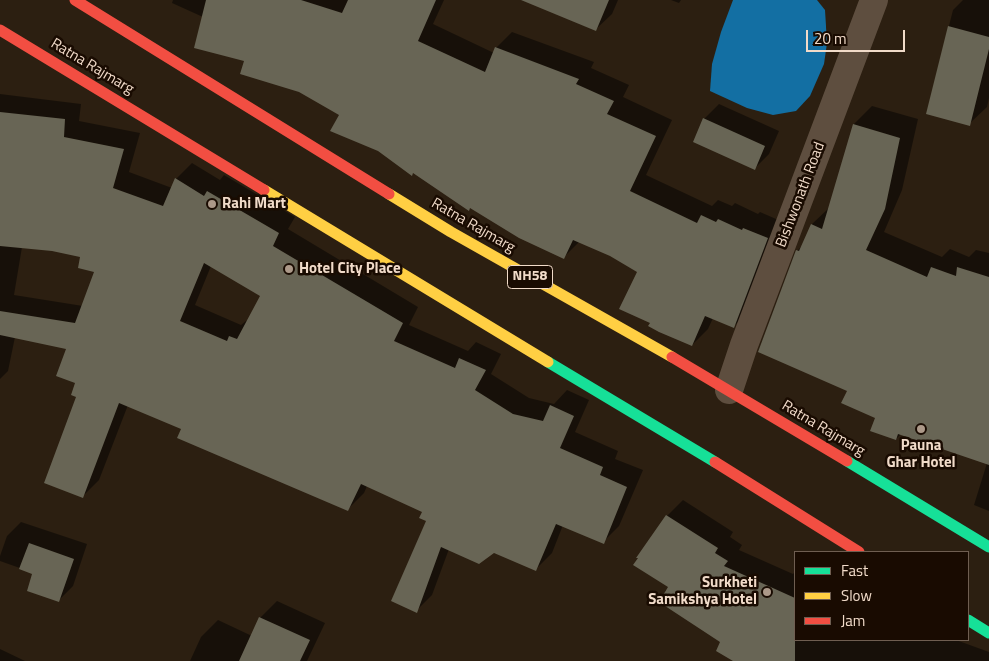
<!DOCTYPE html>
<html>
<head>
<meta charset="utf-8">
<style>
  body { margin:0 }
  #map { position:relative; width:989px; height:661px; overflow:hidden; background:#2c1f11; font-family:"Titillium Web",sans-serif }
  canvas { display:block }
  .legend { position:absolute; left:794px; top:551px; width:175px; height:90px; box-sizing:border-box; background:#190b01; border:1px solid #6f5e51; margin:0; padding:6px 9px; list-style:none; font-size:15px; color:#f1dbc9 }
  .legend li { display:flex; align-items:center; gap:10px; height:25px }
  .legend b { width:25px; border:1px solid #6f5e51 }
  .scale { position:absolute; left:806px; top:30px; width:99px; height:22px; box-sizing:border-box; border:2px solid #f1dbc9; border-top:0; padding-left:6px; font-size:15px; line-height:18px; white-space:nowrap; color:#f1dbc9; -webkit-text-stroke:4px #190b01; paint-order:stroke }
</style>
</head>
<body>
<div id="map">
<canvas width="989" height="661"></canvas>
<ul class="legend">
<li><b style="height:6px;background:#16e098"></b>Fast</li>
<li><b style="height:6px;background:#ffcf43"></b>Slow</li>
<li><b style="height:6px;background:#f24e42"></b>Jam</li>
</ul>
<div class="scale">20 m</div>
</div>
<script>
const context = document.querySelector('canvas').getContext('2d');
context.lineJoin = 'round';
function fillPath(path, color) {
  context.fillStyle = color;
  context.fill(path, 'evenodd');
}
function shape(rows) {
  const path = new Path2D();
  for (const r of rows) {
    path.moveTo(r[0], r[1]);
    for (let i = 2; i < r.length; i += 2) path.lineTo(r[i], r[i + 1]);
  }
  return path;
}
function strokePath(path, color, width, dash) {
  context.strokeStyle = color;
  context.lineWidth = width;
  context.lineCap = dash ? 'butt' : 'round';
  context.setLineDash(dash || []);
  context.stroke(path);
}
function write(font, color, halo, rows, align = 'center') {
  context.font = font + ' "Titillium Web",sans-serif';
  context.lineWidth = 5;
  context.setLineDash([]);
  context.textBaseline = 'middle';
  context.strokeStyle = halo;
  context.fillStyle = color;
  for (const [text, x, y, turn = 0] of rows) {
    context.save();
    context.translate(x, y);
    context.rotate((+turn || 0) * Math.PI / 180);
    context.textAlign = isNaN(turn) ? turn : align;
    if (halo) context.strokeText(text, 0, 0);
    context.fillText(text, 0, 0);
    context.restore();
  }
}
const water = shape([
  [733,0,817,0,825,10,827,43,824,64,810,96,796,111,773,115,747,108,710,91,712,64,721,32]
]);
const shadow = shape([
  [173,0,444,0,433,24,494,53,496,48,512,32,594,62,591,68,629,85,623,97,672,120,646,175,712,206,718,200,732,206,735,203,758,214,760,212,783,222,750,310,733,327,713,318,708,329,692,345,651,322,638,272,610,255,580,241,563,258,340,114,246,60,203,17,172,3],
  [523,0,618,0,612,14,595,30],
  [671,0,681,0,679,3],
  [963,0,989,0,989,98,987,107,969,124,927,113,953,10],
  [0,94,81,104,79,121,140,133,129,172,172,188,176,179,192,163,220,180,224,175,295,217,288,229,418,307,409,325,468,351,476,342,501,354,491,374,529,398,554,404,567,390,589,400,575,432,618,451,615,459,643,470,619,526,603,542,563,525,552,553,536,569,493,552,449,549,432,595,416,611,428,520,424,511,367,486,364,493,348,509,183,428,128,405,99,480,83,496,77,383,67,348,15,337,8,371,0,379],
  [22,247,52,250,82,256,96,271,83,306,14,295],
  [211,266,261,296,248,321,246,321,241,325,195,305],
  [719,104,779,131,769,154,755,168,695,141,704,119],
  [872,106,918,119,902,190,884,232,942,257,950,249,969,257,976,250,989,253,989,511,974,505,987,463,902,433,896,439,877,417,848,391,797,251,803,245,812,224,830,207,854,124],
  [683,500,733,532,730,537,742,545,739,550,793,574,795,572,795,640,956,640,989,652,989,661,737,661,722,641,670,587,638,557,667,516],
  [21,522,87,544,73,586,59,600,34,573,0,561,0,556,7,536],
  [277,601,325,623,307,661,190,661,201,637,218,620,252,636,260,618],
  [0,649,25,661,0,661]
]);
const building = shape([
  [206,0,301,0,342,13,348,0,436,0,418,41,485,72,495,47,579,79,576,84,614,101,607,114,656,136,630,191,697,223,701,215,716,222,718,219,742,230,743,228,768,238,734,328,705,316,692,346,659,332,648,326,650,323,619,309,637,272,610,256,573,240,564,259,519,238,470,208,469,211,413,173,412,176,378,151,330,131,339,115,299,92,240,74,244,61,194,48],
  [521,0,609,0,596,31],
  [948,26,989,37,989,49,970,126,926,114],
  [0,112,65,119,64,137,124,149,113,188,163,206,175,178,204,196,207,191,279,233,273,246,403,323,394,341,455,368,459,358,486,370,475,390,513,414,543,421,550,405,574,416,560,448,603,467,600,475,627,487,604,544,556,524,536,571,494,553,479,564,441,547,417,613,391,601,426,521,419,518,422,512,361,484,348,511,177,438,181,429,119,403,83,498,44,483,76,397,71,395,75,383,56,376,66,349,0,335,0,311,75,323,94,272,78,268,80,257,52,251,0,246],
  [204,263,260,296,237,339,229,336,227,341,180,321],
  [703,118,765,146,755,170,693,142],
  [853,124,900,138,885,209,866,250,927,277,931,267,956,276,957,267,989,277,989,465,898,434,896,440,870,431,875,418,841,403,847,391,758,352,796,250,799,251,811,224,822,229],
  [666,515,718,548,715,553,728,561,724,566,795,598,795,661,733,661,716,651,720,642,659,602,668,587,633,565,638,558,636,558],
  [29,543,74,559,59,602,27,591,32,574,19,569],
  [259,617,310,640,300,661,239,661]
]);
const street = shape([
  [729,390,744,345,874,0]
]);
const fast = shape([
  [548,362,715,462],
  [847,461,989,547],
  [968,620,989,633]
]);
const slow = shape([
  [264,190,548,362],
  [389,194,451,232,672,357]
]);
const jam = shape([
  [75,0,389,194],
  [0,30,264,190],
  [672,357,847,461],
  [715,462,859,552]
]);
const markers = [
  [212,204,5,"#ac9989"],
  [289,269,5,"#ac9989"],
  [921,429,5,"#ac9989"],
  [767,592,5,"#ac9989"]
];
const shields = [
  [530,277,45]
];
const shieldNames = [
  ["NH58",530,277]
];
const streetNames = [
  ["Ratna Rajmarg",92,67,31],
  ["Bishwonath Road",801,195,-69],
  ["Ratna Rajmarg",473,226,30],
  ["Ratna Rajmarg",823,429,31]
];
const poiNames = [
  ["Rahi Mart",222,204],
  ["Hotel City Place",299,269],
  ["Pauna",921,446,"center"],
  ["Ghar Hotel",921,463,"center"],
  ["Surkheti",757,583,"right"],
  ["Samikshya Hotel",757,600,"right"]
];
fillPath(water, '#136fa3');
fillPath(shadow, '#0007');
fillPath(building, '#686555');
strokePath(street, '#5e4e3f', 28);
strokePath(fast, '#16e098', 11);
strokePath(slow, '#ffcf43', 11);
strokePath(jam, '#f24e42', 11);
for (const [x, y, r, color] of markers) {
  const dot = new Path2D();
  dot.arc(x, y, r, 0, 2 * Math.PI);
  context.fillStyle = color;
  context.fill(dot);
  strokePath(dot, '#190b01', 2);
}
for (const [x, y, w] of shields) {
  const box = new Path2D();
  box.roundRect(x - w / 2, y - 11.5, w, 23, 4);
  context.fillStyle = '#190b01';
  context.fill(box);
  strokePath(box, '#f1dbc9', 1);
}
write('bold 14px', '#f1dbc9', null, shieldNames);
write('15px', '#f1dbc9', '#190b01', streetNames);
write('bold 15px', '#f1dbc9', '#190b01', poiNames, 'left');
</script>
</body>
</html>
